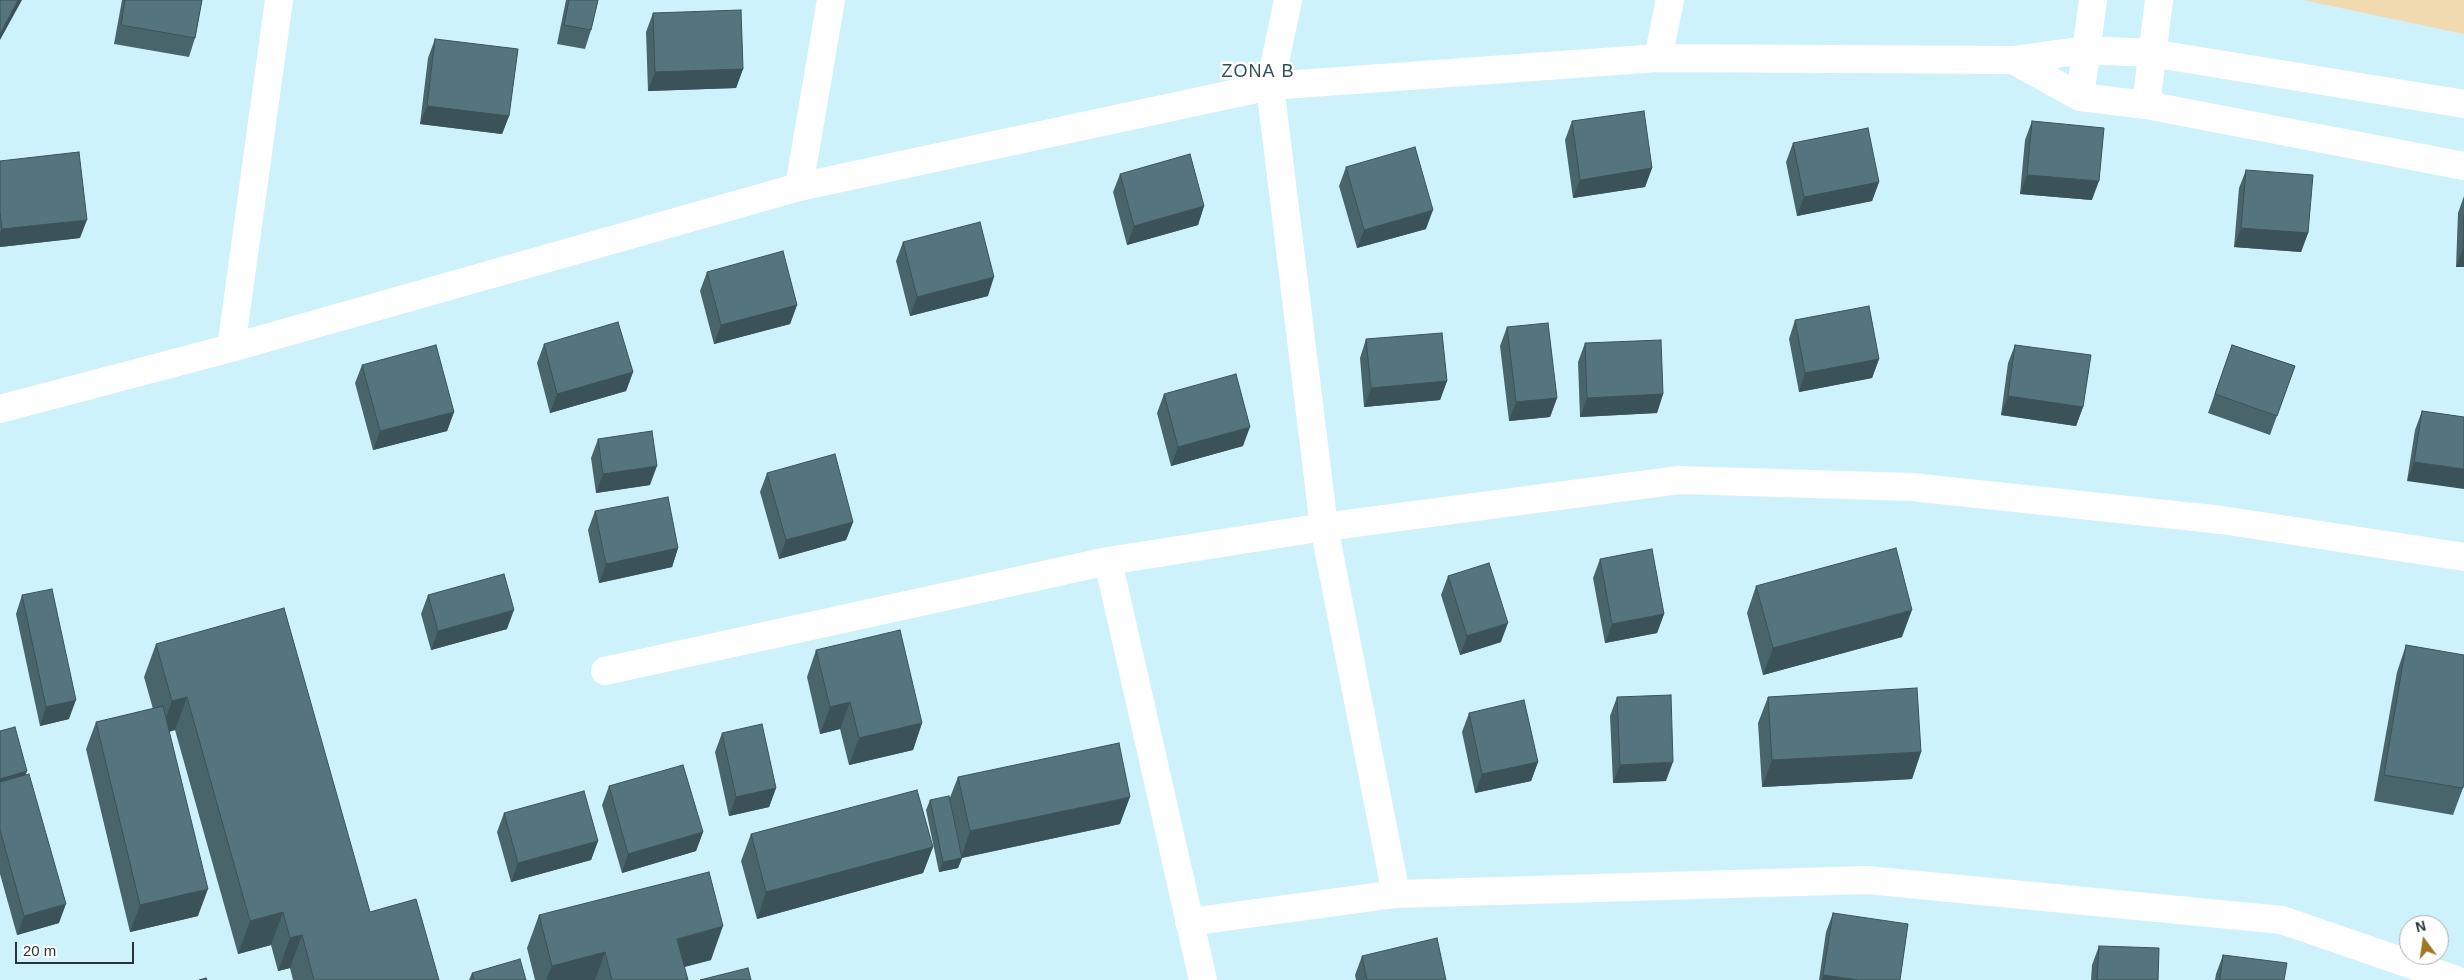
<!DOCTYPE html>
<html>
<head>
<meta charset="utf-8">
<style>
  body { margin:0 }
  #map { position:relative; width:2464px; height:980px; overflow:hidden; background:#cef2fb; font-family:Helvetica,sans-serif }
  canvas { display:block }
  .north { position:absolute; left:2399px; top:915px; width:50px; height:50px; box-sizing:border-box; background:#fff; border:1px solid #a9aeaf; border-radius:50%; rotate:346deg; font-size:14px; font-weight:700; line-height:20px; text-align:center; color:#273538 }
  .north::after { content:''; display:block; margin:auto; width:18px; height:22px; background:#9f7725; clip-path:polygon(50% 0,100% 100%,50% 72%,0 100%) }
  .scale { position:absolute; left:15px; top:942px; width:119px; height:22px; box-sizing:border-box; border:2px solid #273538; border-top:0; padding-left:6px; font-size:15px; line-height:18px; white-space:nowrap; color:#273538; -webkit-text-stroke:4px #fff; paint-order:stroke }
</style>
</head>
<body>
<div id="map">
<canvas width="2464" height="980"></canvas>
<div class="north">N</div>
<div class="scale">20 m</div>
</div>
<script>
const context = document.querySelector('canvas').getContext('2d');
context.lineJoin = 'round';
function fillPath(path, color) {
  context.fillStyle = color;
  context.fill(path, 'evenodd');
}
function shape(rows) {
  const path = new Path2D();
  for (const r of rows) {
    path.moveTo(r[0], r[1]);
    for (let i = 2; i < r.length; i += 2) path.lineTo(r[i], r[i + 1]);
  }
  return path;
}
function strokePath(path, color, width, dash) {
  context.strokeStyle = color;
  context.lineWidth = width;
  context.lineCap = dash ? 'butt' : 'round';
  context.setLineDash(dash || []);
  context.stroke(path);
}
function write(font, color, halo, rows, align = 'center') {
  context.font = font + ' Helvetica,sans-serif';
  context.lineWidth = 5;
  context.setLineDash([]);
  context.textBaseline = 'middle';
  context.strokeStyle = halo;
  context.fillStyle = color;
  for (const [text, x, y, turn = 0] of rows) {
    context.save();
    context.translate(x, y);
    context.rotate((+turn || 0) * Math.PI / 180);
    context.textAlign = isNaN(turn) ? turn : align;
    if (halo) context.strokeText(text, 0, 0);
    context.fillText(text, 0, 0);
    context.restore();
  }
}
const green = shape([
  [2303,0,2464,0,2464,34]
]);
const street = shape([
  [1288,0,1270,86,1324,527,1396,894],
  [1658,58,1670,0],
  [2013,60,2080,97,2146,105,2464,166],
  [2080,97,2093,0],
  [2146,105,2159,0],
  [799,187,831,0],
  [231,348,279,0],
  [0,409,231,348,799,187,1270,86,1658,58,2013,60,2085,50,2151,53,2464,104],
  [1108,561,1203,980],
  [605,671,1108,561,1324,527,1679,480,1912,487,2222,520,2464,557],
  [1189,922,1396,894,1867,880,2282,920,2456,980]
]);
const wall = shape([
  [122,0,202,0,195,38,189,57,114,44],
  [566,0,598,0,591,30,585,49,557,44],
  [653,13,743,69,736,88,648,91,646,32],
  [435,39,509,116,502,134,420,124,428,58],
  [1572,121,1652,168,1645,187,1573,198,1565,140],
  [2032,121,2092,200,2020,194,2025,140],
  [1793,143,1879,182,1872,201,1797,216,1786,162],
  [0,161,80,238,0,247],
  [1346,167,1426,229,1357,248,1339,186],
  [2246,170,2308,233,2301,252,2234,247,2239,188],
  [1120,174,1204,206,1198,225,1127,245,1113,192],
  [2464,196,2464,267,2456,267,2458,213],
  [903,242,988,296,910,316,896,261],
  [707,272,797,305,790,324,714,344,700,291],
  [1795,320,1879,359,1872,378,1799,392,1789,339],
  [1507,327,1557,398,1550,417,1509,421,1500,346],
  [1366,339,1447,381,1440,400,1364,407,1360,358],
  [1585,343,1663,394,1657,413,1580,417,1578,362],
  [544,344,633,372,626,391,550,413,537,363],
  [2015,345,2083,407,2076,426,2001,415,2008,363],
  [2232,345,2295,366,2270,435,2208,413],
  [362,365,454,412,447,431,373,450,355,383],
  [1164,394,1243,446,1171,466,1157,413],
  [2422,411,2464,417,2407,481,2415,430],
  [598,439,650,485,596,493,591,458],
  [767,473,853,522,846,540,779,559,760,492],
  [595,511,678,548,672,567,599,583,588,530],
  [1600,559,1664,614,1657,633,1605,643,1593,578],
  [1448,576,1501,642,1460,655,1441,595],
  [1756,586,1902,637,1763,675,1747,613],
  [22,595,69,719,40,726,16,614],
  [428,595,507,629,431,650,421,614],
  [156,644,370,912,439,980,293,980,290,968,278,971,271,945,238,954,175,730,169,732,198,916,130,932,86,749,96,722,153,709,144,677],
  [2406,645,2463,788,2453,815,2374,801,2397,672],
  [816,650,922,723,913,750,849,765,840,729,820,734,807,677],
  [1617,697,1666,781,1613,783,1610,716],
  [1768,697,1921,752,1912,779,1762,787,1758,723],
  [1469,713,1538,762,1531,781,1475,793,1462,732],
  [0,731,27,771,25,775,59,923,17,935,0,874],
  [722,733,776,788,769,807,729,816,715,752],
  [958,777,1120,824,962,858,958,868,939,872,926,810,930,800,949,800],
  [609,786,703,832,696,851,622,873,602,805],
  [504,813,598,841,591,860,511,882,497,832],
  [751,834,933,847,923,873,757,919,741,861],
  [1833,913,1900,980,1819,980,1826,932],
  [539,915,711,960,684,967,688,980,535,980,527,948],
  [2099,946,2158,980,2091,980,2092,965],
  [2223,955,2284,980,2215,980,2216,974],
  [1362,956,1446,980,1356,980,1355,975],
  [472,973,526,980,469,980]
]);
const shadedWall = shape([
  [18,0,22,0,0,40,0,34],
  [743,69,736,88,648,91,655,72],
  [427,106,509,116,502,134,420,124],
  [1652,168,1645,187,1573,198,1580,180],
  [2027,175,2099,181,2092,200,2020,194],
  [1879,182,1872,201,1797,216,1804,197],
  [1204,206,1198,225,1127,245,1134,226],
  [1433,210,1426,229,1357,248,1364,230],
  [87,220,80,238,0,247,0,234,2,229],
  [2241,228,2308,233,2301,252,2234,247],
  [2463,248,2464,248,2464,267,2456,267],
  [994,277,988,296,910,316,917,297],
  [797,305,790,324,714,344,721,325],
  [1879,359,1872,378,1799,392,1805,373],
  [633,372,626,391,550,413,557,394],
  [1447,381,1440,400,1364,407,1371,388],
  [1663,394,1657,413,1580,417,1587,398],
  [2008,396,2083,407,2076,426,2001,415],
  [1557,398,1550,417,1509,421,1516,402],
  [454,412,447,431,373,450,380,431],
  [1250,427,1243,446,1171,466,1178,447],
  [2414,462,2464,469,2464,489,2407,481],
  [657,466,650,485,596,493,603,474],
  [853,522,846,540,779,559,786,540],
  [678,548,672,567,599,583,606,564],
  [514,610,507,629,431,650,438,631],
  [1912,610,1902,637,1763,675,1773,648],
  [1664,614,1657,633,1605,643,1612,624],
  [1508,623,1501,642,1460,655,1467,636],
  [187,697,175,730,160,734,172,701],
  [76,700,69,719,40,726,46,707],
  [850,702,840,729,820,734,830,707],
  [922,723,913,750,849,765,859,738],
  [1921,752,1912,779,1762,787,1772,760],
  [1538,762,1531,781,1475,793,1482,774],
  [1673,762,1666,781,1613,783,1620,765],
  [27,771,20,790,0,796,0,779],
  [776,788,769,807,729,816,736,797],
  [1130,797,1120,824,961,858,970,831],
  [703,832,696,851,622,873,628,854],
  [598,841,591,860,511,882,518,863],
  [933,847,923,873,757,919,766,892],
  [962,858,958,868,939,872,943,862],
  [208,889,198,916,130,932,140,905],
  [66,904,59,923,17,935,24,916],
  [283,912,271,945,238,954,250,921],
  [723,926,711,960,665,972,677,939],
  [302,935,290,968,278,971,290,938],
  [605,952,595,980,546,980,552,966],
  [1823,975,1858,980,1822,980]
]);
const building = shape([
  [0,0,18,0,0,34,0,0],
  [125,0,202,0,195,38,121,25,125,0],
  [569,0,598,0,591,30,564,25,569,0],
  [741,10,743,69,655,72,653,13,741,10],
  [435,39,518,49,509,116,427,106,435,39],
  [1644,111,1652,168,1580,180,1572,121,1644,111],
  [2032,121,2104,128,2099,181,2027,175,2032,121],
  [1868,128,1879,182,1804,197,1793,143,1868,128],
  [1415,147,1433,210,1364,230,1346,167,1415,147],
  [79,152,87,220,2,229,0,212,0,161,79,152],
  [1190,154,1204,206,1134,226,1120,174,1190,154],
  [2246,170,2313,175,2308,233,2241,228,2246,170],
  [2464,216,2464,248,2463,248,2464,216],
  [980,222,994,277,917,297,903,242,980,222],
  [783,251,797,305,721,325,707,272,783,251],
  [1869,306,1879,359,1805,373,1795,320,1869,306],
  [618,322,633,372,557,394,544,344,618,322],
  [1548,323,1557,398,1516,402,1507,327,1548,323],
  [1442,333,1447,381,1371,388,1366,339,1442,333],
  [1661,340,1663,394,1587,398,1585,343,1661,340],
  [436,345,454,412,380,431,362,365,436,345],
  [2015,345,2091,355,2083,407,2008,396,2015,345],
  [2232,345,2295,366,2277,416,2215,394,2232,345],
  [1236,374,1250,427,1178,447,1164,394,1236,374],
  [2422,411,2464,417,2464,469,2414,462,2422,411],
  [652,431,657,466,603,474,598,439,652,431],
  [835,454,853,522,786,540,767,473,835,454],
  [668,497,678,548,606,564,595,511,668,497],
  [1896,548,1912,610,1773,648,1756,586,1896,548],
  [1652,549,1664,614,1612,624,1600,559,1652,549],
  [1489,563,1508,623,1467,636,1448,576,1489,563],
  [504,574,514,610,438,631,428,595,504,574],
  [52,589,76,700,46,707,22,595,52,589],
  [284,608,370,912,416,899,439,980,314,980,302,935,290,938,283,912,250,921,187,697,172,701,156,644,284,608],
  [900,630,922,723,859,738,850,702,830,707,816,650,900,630],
  [2406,645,2464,655,2464,783,2463,788,2384,775,2406,645],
  [1917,688,1921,752,1772,760,1768,697,1917,688],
  [1671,695,1673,762,1620,765,1617,697,1671,695],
  [1524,700,1538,762,1482,774,1469,713,1524,700],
  [163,706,208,889,140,905,96,722,163,706],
  [762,724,776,788,736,797,722,733,762,724],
  [15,727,27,771,0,779,0,731,15,727],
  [1119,743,1130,797,970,831,958,777,1119,743],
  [683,765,703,832,628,854,609,786,683,765],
  [29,774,66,904,24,916,0,830,0,782,29,774],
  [917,790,933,847,766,892,751,834,917,790],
  [584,791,598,841,518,863,504,813,584,791],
  [949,796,962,858,943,862,930,800,949,796],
  [709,872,723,926,677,939,688,980,612,980,605,952,552,966,539,915,709,872],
  [1833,913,1908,924,1900,980,1858,980,1823,975,1833,913],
  [1437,938,1446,980,1367,980,1362,956,1437,938],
  [2099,946,2159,948,2158,980,2097,980,2099,946],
  [2223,955,2287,963,2284,980,2220,980,2223,955],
  [520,959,526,980,474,980,472,973,520,959],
  [748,968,751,980,700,980,748,968],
  [206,978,207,980,199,980,206,978]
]);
const neighbourhoodNames = [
  ["ZONA B",1258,72]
];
fillPath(green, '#f1d9b0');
strokePath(street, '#fff', 28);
fillPath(wall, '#48656c');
fillPath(shadedWall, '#3b5258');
fillPath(building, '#54757d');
strokePath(building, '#3b5258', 1);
context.letterSpacing = '1px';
write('18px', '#325259', '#fff', neighbourhoodNames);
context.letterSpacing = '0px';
</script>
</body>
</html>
